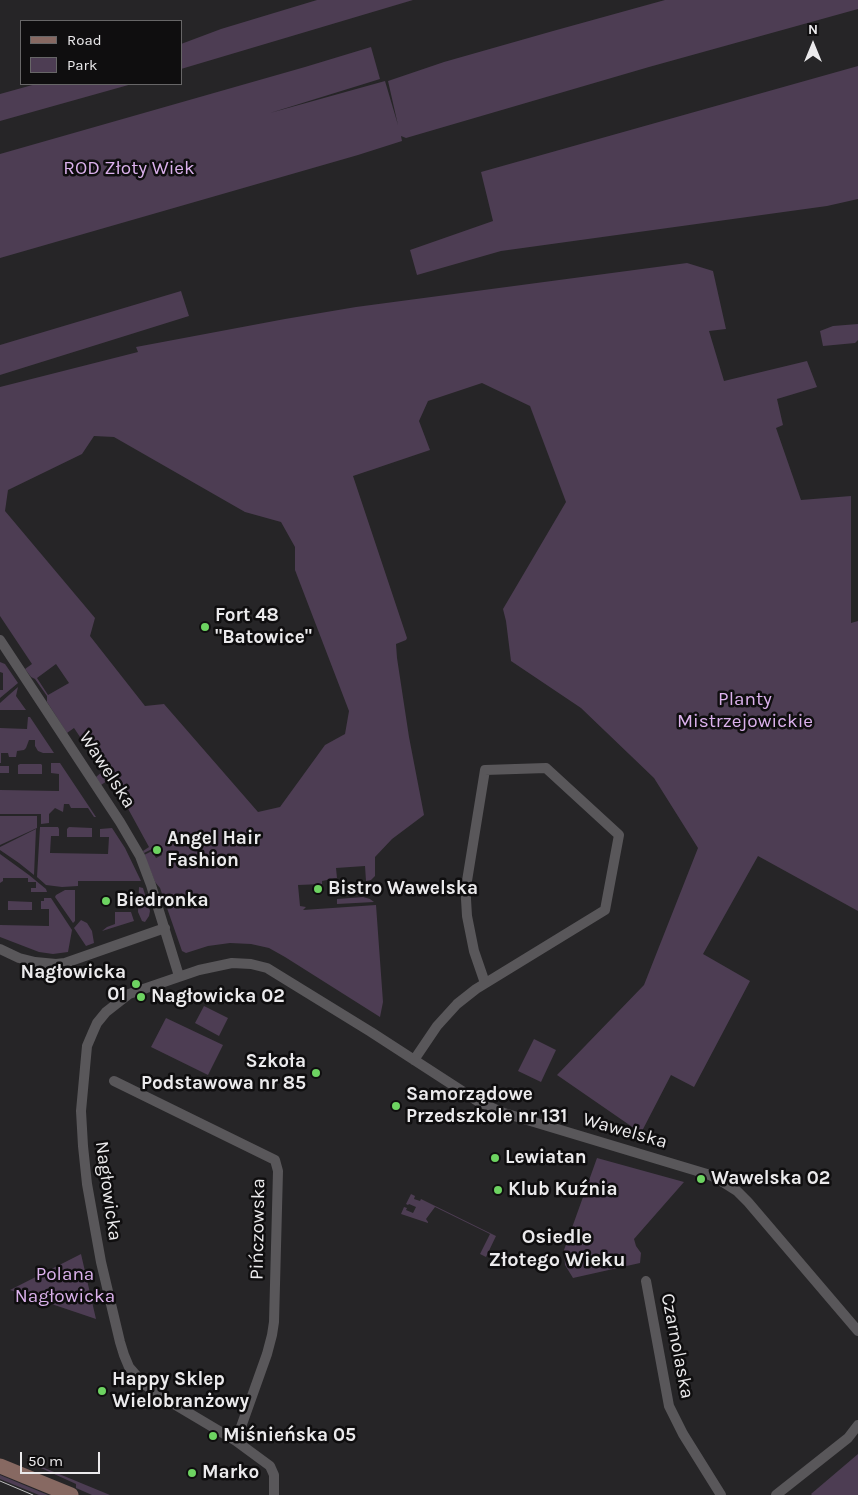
<!DOCTYPE html>
<html>
<head>
<meta charset="utf-8">
<style>
  body { margin:0 }
  #map { position:relative; width:858px; height:1495px; overflow:hidden; background:#262527; font-family:Karla,sans-serif }
  canvas { display:block }
  .legend { position:absolute; left:20px; top:20px; width:162px; height:65px; box-sizing:border-box; background:#0f0e0f; border:1px solid #676667; margin:0; padding:6px 9px; list-style:none; font-size:15px; color:#ebeaec }
  .legend li { display:flex; align-items:center; gap:10px; height:25px }
  .legend b { width:25px; border:1px solid #676667 }
  .north { position:absolute; left:788px; top:20px; width:50px; height:50px; -webkit-text-stroke:4px #0f0e0f; paint-order:stroke; rotate:0deg; font-size:14px; font-weight:700; line-height:20px; text-align:center; color:#ebeaec }
  .north::after { content:''; display:block; margin:auto; width:18px; height:22px; background:#ebeaec; clip-path:polygon(50% 0,100% 100%,50% 72%,0 100%) }
  .scale { position:absolute; left:20px; top:1452px; width:80px; height:22px; box-sizing:border-box; border:2px solid #ebeaec; border-top:0; padding-left:6px; font-size:15px; line-height:18px; white-space:nowrap; color:#ebeaec; -webkit-text-stroke:4px #0f0e0f; paint-order:stroke }
</style>
</head>
<body>
<div id="map">
<canvas width="858" height="1495"></canvas>
<ul class="legend">
<li><b style="height:6px;background:#876962"></b>Road</li>
<li><b style="height:14px;background:#4d3d53"></b>Park</li>
</ul>
<div class="north">N</div>
<div class="scale">50 m</div>
</div>
<script>
const context = document.querySelector('canvas').getContext('2d');
context.lineJoin = 'round';
function fillPath(path, color) {
  context.fillStyle = color;
  context.fill(path, 'evenodd');
}
function shape(rows) {
  const path = new Path2D();
  for (const r of rows) {
    path.moveTo(r[0], r[1]);
    for (let i = 2; i < r.length; i += 2) path.lineTo(r[i], r[i + 1]);
  }
  return path;
}
function strokePath(path, color, width, dash) {
  context.strokeStyle = color;
  context.lineWidth = width;
  context.lineCap = dash ? 'butt' : 'round';
  context.setLineDash(dash || []);
  context.stroke(path);
}
function write(font, color, halo, rows, align = 'center') {
  context.font = font + ' Karla,sans-serif';
  context.lineWidth = 5;
  context.setLineDash([]);
  context.textBaseline = 'middle';
  context.strokeStyle = halo;
  context.fillStyle = color;
  for (const [text, x, y, turn = 0] of rows) {
    context.save();
    context.translate(x, y);
    context.rotate((+turn || 0) * Math.PI / 180);
    context.textAlign = isNaN(turn) ? turn : align;
    if (halo) context.strokeText(text, 0, 0);
    context.fillText(text, 0, 0);
    context.restore();
  }
}
const green = shape([
  [317,0,413,0,181,69,181,44,221,29],
  [665,0,858,0,858,9,649,67,406,138,401,136,402,141,358,155,0,258,0,154,305,67,371,47,380,79,270,113,385,81,398,125,388,81,444,62,553,31],
  [858,66,858,199,827,206,501,251,417,275,410,250,493,221,481,172],
  [36,84,132,84,0,121,0,94],
  [687,263,713,271,726,329,709,331,724,381,807,361,817,387,777,399,783,425,776,428,801,500,851,496,851,623,858,621,858,911,758,856,703,954,750,981,694,1087,671,1075,641,1133,557,1075,644,985,698,848,654,778,581,708,511,661,506,621,503,609,566,502,530,406,482,383,428,401,419,421,430,450,353,476,407,638,406,640,396,644,397,658,409,737,424,815,392,839,375,857,375,876,371,880,366,881,365,866,336,868,337,878,322,881,322,884,298,885,300,906,306,907,303,910,376,905,383,1002,380,1017,285,957,269,948,251,944,230,943,208,946,186,953,182,951,160,888,155,882,144,855,152,851,156,858,162,855,158,846,144,853,143,851,149,847,120,794,110,779,101,785,96,777,103,771,74,728,67,733,47,702,47,696,35,679,31,677,25,669,32,664,0,616,0,387,138,352,136,347,285,319,356,307],
  [94,436,114,437,245,512,281,522,295,547,295,570,349,711,345,734,325,745,280,807,258,812,164,704,145,706,90,636,95,618,5,511,8,490,82,454],
  [56,664,69,683,48,695,37,678],
  [181,291,189,316,0,375,0,345],
  [858,324,858,340,855,343,823,346,820,331,833,326],
  [0,662,5,664,18,683,0,698,0,690,3,690,3,673,0,672],
  [18,687,16,696,26,710,0,710,0,703],
  [28,717,30,717,54,753,43,753,38,751,35,746,35,740,29,740,26,748,24,750,17,751,16,757,9,757,8,753,1,753,1,763,0,763,0,728,27,729],
  [51,763,60,763,96,817,94,817,88,808,71,808,69,804,64,804,63,812,55,808,49,814,49,823,41,824,41,814,0,814,0,766,9,766,9,773,0,773,0,790,59,791,59,774,51,773],
  [20,764,41,764,42,765,42,774,18,774,18,765],
  [0,816,37,816,37,828,0,845],
  [40,827,58,827,59,829,59,836,51,836,50,853,108,854,109,837,100,837,100,829,112,828,125,848,141,881,78,881,78,886,62,887,46,885,37,877],
  [69,827,92,828,92,837,67,837,67,829],
  [36,829,34,875,19,863,0,850,0,847],
  [0,854,29,875,46,889,47,892,31,892,31,888,36,888,36,882,28,882,28,878,3,878,3,881,0,883],
  [139,887,143,888,150,911,149,916,145,922,142,921,138,912],
  [65,890,75,890,75,921,73,923,55,897,56,895],
  [363,897,370,899,374,902,337,904,337,899],
  [44,898,51,898,72,930,68,952,53,954,39,952,0,937,0,925,49,926,49,909,41,909,41,901,44,901],
  [8,901,32,902,32,910,8,910],
  [115,912,131,912,134,921,102,931,107,927,115,924],
  [81,920,87,923,92,931,94,943,86,946,74,928],
  [204,1006,228,1018,219,1036,195,1023],
  [166,1018,223,1045,208,1075,151,1047],
  [534,1039,556,1050,541,1082,518,1071],
  [597,1158,684,1182,634,1239,636,1246,641,1253,640,1263,573,1278,565,1265,564,1250],
  [411,1194,415,1196,414,1199,420,1201,421,1199,496,1236,486,1257,480,1254,490,1234,435,1207,426,1219,428,1222,428,1223,401,1214,404,1207,407,1208,406,1210,413,1213,416,1207,409,1204,408,1205,406,1204],
  [81,1254,96,1319,10,1290],
  [858,1454,858,1495,812,1495,811,1494],
  [30,1462,110,1495,92,1495,76,1488,76,1484,30,1463],
  [0,1475,48,1495,39,1495,0,1479]
]);
const street = shape([
  [0,640,120,822,140,856,151,885,179,976],
  [0,949,19,958,35,962,56,964,65,963,165,928],
  [414,1060,437,1026,457,1004,476,989,605,910,619,835,546,768,485,770,466,887,466,899,467,916,474,951,485,983],
  [114,1081,275,1160,278,1171,274,1322,272,1335,267,1354,236,1441],
  [646,1281,669,1406,683,1434,721,1495],
  [274,1495,274,1475,270,1466,236,1441,157,1394,143,1383,129,1367,124,1355,120,1342,101,1262,87,1184,83,1146,81,1111,87,1046,93,1032,97,1023,106,1012,129,994,199,970,232,963,251,964,267,968,371,1032,479,1102,504,1113,707,1174,718,1179,737,1191,748,1202,858,1331],
  [776,1495,848,1438,858,1425]
]);
const secondary = shape([
  [0,1466,71,1495]
]);
const tram = shape([
  [0,1481,33,1495]
]);
const markers = [
  [205,627,5,"#6dd361"],
  [157,850,5,"#6dd361"],
  [318,889,5,"#6dd361"],
  [106,901,5,"#6dd361"],
  [136,984,5,"#6dd361"],
  [141,997,5,"#6dd361"],
  [316,1073,5,"#6dd361"],
  [396,1106,5,"#6dd361"],
  [495,1158,5,"#6dd361"],
  [701,1179,5,"#6dd361"],
  [498,1190,5,"#6dd361"],
  [102,1391,5,"#6dd361"],
  [213,1436,5,"#6dd361"],
  [192,1473,5,"#6dd361"]
];
const parkNames = [
  ["ROD Złoty Wiek",129,169],
  ["Planty",745,700],
  ["Mistrzejowickie",745,722],
  ["Polana",65,1275],
  ["Nagłowicka",65,1297]
];
const poiNames = [
  ["Fort 48",215,616],
  ["\"Batowice\"",215,638],
  ["Angel Hair",167,839],
  ["Fashion",167,861],
  ["Bistro Wawelska",328,889],
  ["Biedronka",116,901],
  ["Nagłowicka",126,973,"right"],
  ["01",126,995,"right"],
  ["Nagłowicka 02",151,997],
  ["Szkoła",306,1062,"right"],
  ["Podstawowa nr 85",306,1084,"right"],
  ["Samorządowe",406,1095],
  ["Przedszkole nr 131",406,1117],
  ["Lewiatan",505,1158],
  ["Wawelska 02",711,1179],
  ["Klub Kuźnia",508,1190],
  ["Happy Sklep",112,1380],
  ["Wielobranżowy",112,1402],
  ["Miśnieńska 05",223,1436],
  ["Marko",202,1473]
];
const streetNames = [
  ["Wawelska",107,770,57],
  ["Wawelska",625,1131,16],
  ["Nagłowicka",108,1191,82],
  ["Pińczowska",258,1229,-89],
  ["Czarnolaska",677,1346,79]
];
const neighbourhoodNames = [
  ["Osiedle",557,1237],
  ["Złotego Wieku",557,1260]
];
fillPath(green, '#4d3d53');
strokePath(street, '#59575a', 10);
strokePath(secondary, '#876962', 15);
strokePath(tram, '#bcbbbd', 1);
for (const [x, y, r, color] of markers) {
  const dot = new Path2D();
  dot.arc(x, y, r, 0, 2 * Math.PI);
  context.fillStyle = color;
  context.fill(dot);
  strokePath(dot, '#0f0e0f', 2);
}
write('19px', '#dbb1ec', '#0f0e0f', parkNames);
write('bold 19px', '#ebeaec', '#0f0e0f', poiNames, 'left');
write('19px', '#ebeaec', '#0f0e0f', streetNames);
write('bold 20px', '#ebeaec', '#0f0e0f', neighbourhoodNames);
</script>
</body>
</html>
